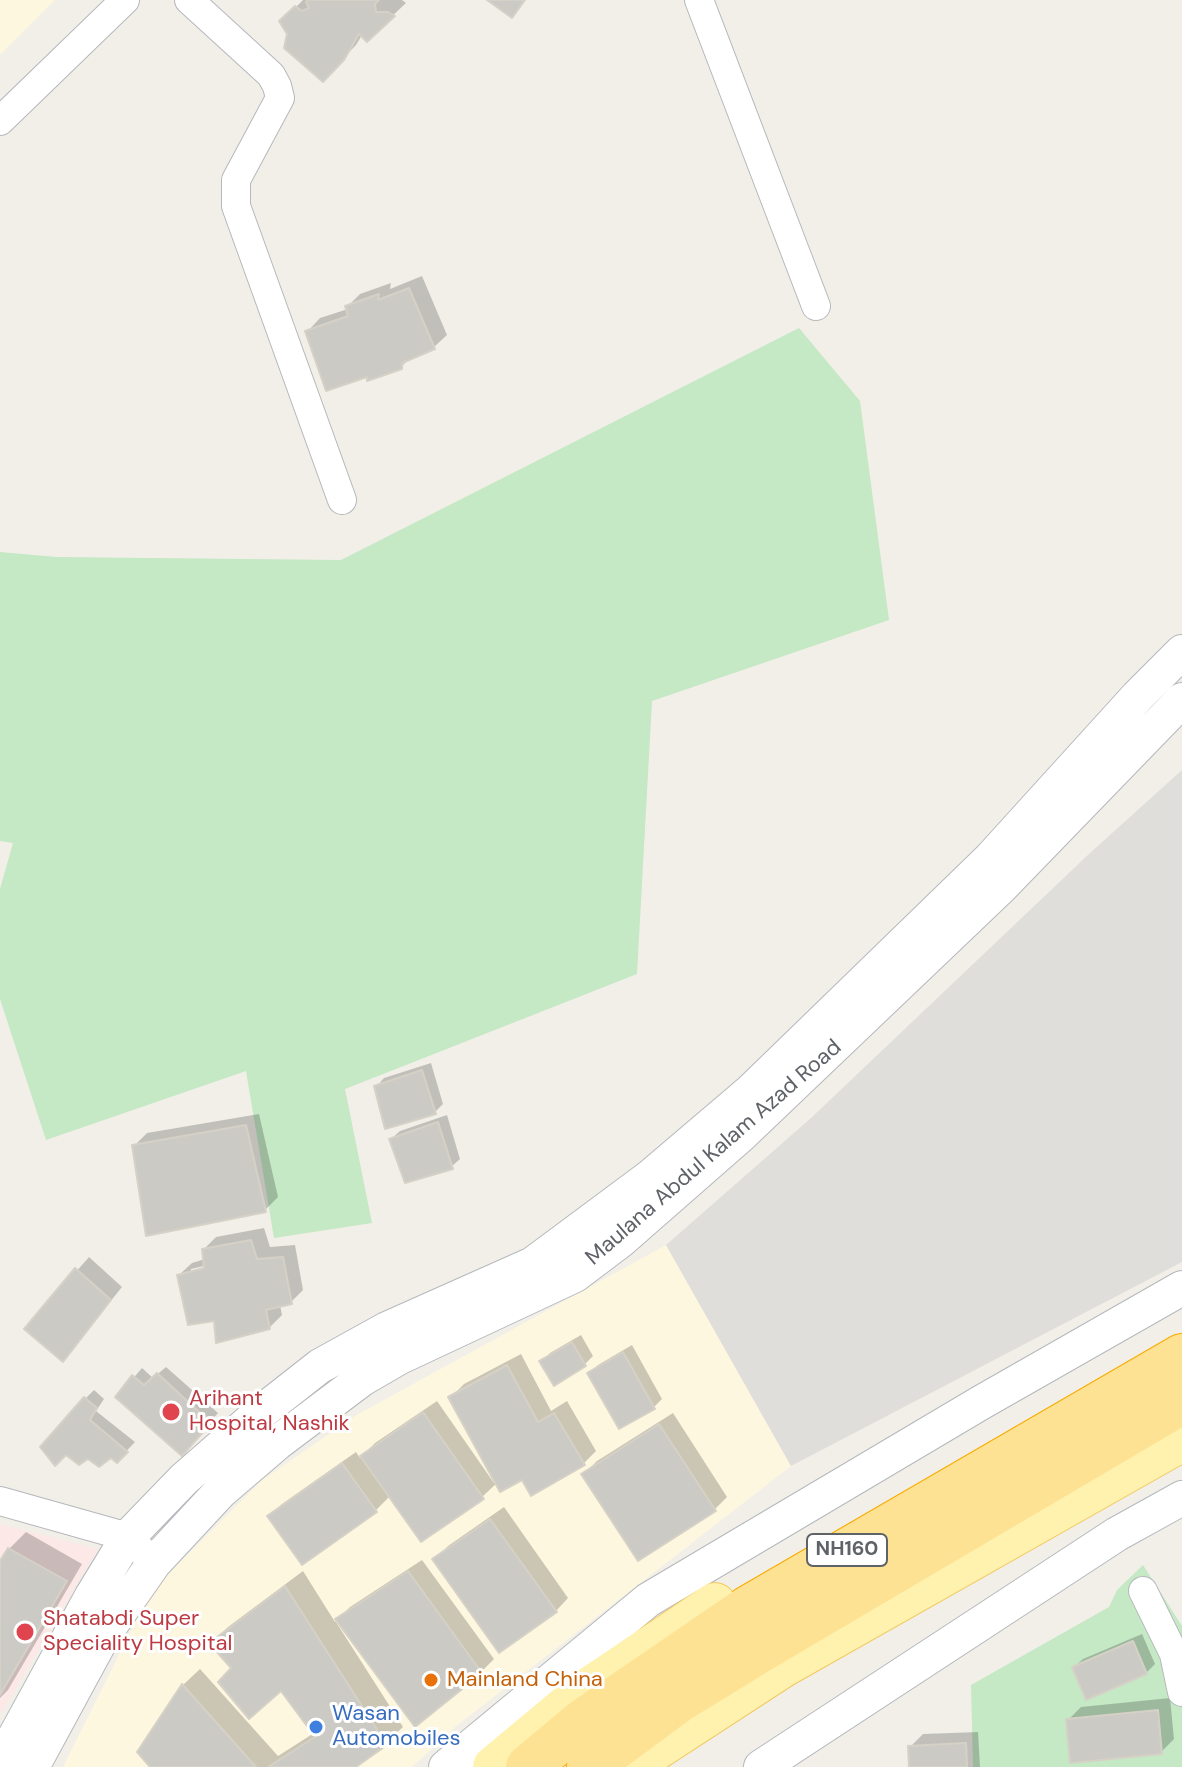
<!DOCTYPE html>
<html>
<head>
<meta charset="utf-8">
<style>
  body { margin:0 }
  canvas { display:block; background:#f1efe8 }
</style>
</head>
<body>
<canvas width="1182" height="1767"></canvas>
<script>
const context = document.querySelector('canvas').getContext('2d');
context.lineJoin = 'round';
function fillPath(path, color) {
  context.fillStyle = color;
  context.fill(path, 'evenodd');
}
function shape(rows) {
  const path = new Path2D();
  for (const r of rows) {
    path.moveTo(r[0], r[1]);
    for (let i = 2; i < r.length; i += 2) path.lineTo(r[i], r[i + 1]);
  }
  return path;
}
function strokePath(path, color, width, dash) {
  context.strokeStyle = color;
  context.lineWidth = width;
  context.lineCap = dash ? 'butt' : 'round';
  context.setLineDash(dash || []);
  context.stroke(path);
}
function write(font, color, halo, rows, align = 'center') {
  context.font = font + ' "DM Sans",sans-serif';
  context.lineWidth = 6;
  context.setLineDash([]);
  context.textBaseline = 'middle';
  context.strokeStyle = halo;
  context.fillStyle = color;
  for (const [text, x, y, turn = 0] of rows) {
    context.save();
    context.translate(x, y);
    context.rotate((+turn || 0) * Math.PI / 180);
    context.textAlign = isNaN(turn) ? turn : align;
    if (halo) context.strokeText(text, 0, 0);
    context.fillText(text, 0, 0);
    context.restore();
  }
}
const commercial = shape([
  [0,0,55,0,0,55],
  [666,1245,791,1466,455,1727,412,1767,63,1767,151,1591,261,1481,355,1416]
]);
const industrial = shape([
  [1182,770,1182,1262,791,1466,666,1245,811,1118,1090,853]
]);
const medical = shape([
  [0,1524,98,1549,0,1715]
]);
const green = shape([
  [799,328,860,401,889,620,652,701,637,974,345,1089,372,1223,274,1238,246,1071,46,1140,0,999,0,889,13,843,0,841,0,552,56,557,341,560],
  [1143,1565,1182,1626,1182,1767,973,1767,971,1685,1109,1607,1117,1590]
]);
const shadow = shape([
  [303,0,402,0,406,3,367,40,362,35,356,45,323,79,282,21],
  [422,276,447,335,434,347,411,357,401,367,308,331,320,318,348,309,347,307,360,294,391,283,390,289],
  [431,1063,443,1104,435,1112,376,1087,384,1078],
  [259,1114,278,1197,265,1210,134,1146,147,1133],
  [447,1115,460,1159,451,1167,391,1139,400,1131],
  [264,1228,270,1247,295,1245,303,1290,291,1302,280,1305,282,1315,269,1328,216,1319,179,1275,192,1263,205,1259,204,1249,216,1237],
  [213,1264,214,1268,191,1273,191,1269],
  [89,1257,122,1287,63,1360,26,1329],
  [581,1335,593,1356,585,1364,555,1383,542,1362,550,1353],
  [632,1345,662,1399,654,1407,589,1373,598,1365],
  [521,1354,551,1411,567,1401,596,1451,583,1464,497,1483,482,1497,391,1495,376,1510,302,1562,270,1516,282,1504,356,1452,360,1458,375,1443,437,1401,494,1483,497,1482,451,1397,464,1384],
  [166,1367,218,1413,190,1445,118,1396,142,1368,153,1378],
  [94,1390,104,1399,96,1411,135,1442,117,1461,111,1456,99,1465,85,1399],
  [673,1413,727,1497,715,1509,584,1474,597,1461],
  [504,1507,568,1598,556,1611,435,1559,448,1546],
  [26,1532,82,1564,8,1690,0,1698,0,1565,9,1549],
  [422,1560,494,1659,481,1672,338,1620,336,1622,403,1727,386,1743,353,1767,153,1767,139,1752,183,1685,200,1669,278,1756,314,1733,281,1688,234,1668,212,1643,228,1627,303,1571,335,1622,350,1607],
  [1142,1634,1155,1664,1146,1673,1074,1667,1083,1659],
  [1170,1698,1174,1739,1161,1752,1068,1720,1081,1707],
  [978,1732,980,1767,911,1767,910,1747,923,1734]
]);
const building = shape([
  [308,0,379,0,375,4,376,12,388,12,395,16,367,42,359,34,344,60,323,82,284,48,287,34,279,21,295,6,302,11,309,8,306,2,308,0],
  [487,0,525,0,512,18,487,0],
  [409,288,435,349,402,363,402,369,367,381,367,377,326,391,305,331,348,316,345,306,379,294,378,300,409,288],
  [422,1070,436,1114,385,1129,374,1086,422,1070],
  [438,1122,453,1169,405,1183,389,1139,438,1122],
  [246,1125,266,1212,146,1236,132,1145,246,1125],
  [251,1240,257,1259,283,1257,292,1304,266,1310,270,1329,216,1343,214,1321,188,1325,177,1275,204,1268,202,1249,251,1240],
  [75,1268,111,1300,63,1362,24,1329,75,1268],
  [572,1342,586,1366,554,1386,539,1361,572,1342],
  [623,1352,655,1409,619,1429,587,1373,623,1352],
  [507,1365,538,1422,554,1413,585,1465,531,1496,522,1480,500,1492,448,1397,507,1365],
  [157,1373,211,1423,182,1456,115,1397,132,1375,144,1385,157,1373],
  [84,1397,97,1408,90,1420,128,1452,117,1463,111,1458,99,1467,88,1459,79,1465,66,1455,55,1466,40,1447,84,1397],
  [423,1412,484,1499,421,1542,360,1456,423,1412],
  [659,1424,716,1511,638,1561,581,1474,659,1424],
  [342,1463,377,1512,302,1565,267,1516,342,1463],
  [490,1519,557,1612,499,1653,432,1559,490,1519],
  [8,1548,67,1581,0,1695,0,1561,8,1548],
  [408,1571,482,1673,415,1727,335,1619,408,1571],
  [285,1586,387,1745,356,1767,268,1767,315,1737,281,1691,249,1719,218,1682,231,1668,209,1643,285,1586],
  [1133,1641,1147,1674,1086,1700,1072,1667,1133,1641],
  [182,1684,256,1767,150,1767,137,1752,182,1684],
  [1158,1710,1162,1754,1070,1763,1066,1719,1158,1710],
  [966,1743,967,1767,909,1767,908,1746,966,1743]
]);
const minor = shape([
  [189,0,271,75,277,86,280,98,236,180,236,206,342,500],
  [699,0,816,306],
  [0,121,125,0],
  [0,1501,128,1537,154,1563],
  [1143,1591,1174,1654,1182,1692]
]);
const tertiary = shape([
  [0,1764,92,1596,128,1537,184,1479,255,1417,320,1366,387,1329,533,1264,650,1177,751,1091,990,859,1138,696,1182,652],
  [32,1767,103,1636,154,1563,221,1491,277,1443,362,1379,400,1357,575,1275,620,1241,741,1135,1001,887,1182,700],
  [446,1767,648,1600,982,1402,1182,1288],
  [761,1767,1117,1534,1182,1498]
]);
const primary = shape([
  [494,1767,584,1692,715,1604],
  [628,1767,783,1666,1182,1440]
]);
const motorway = shape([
  [528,1767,583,1721,748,1608,1182,1356],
  [589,1767,678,1701,761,1650,1182,1402]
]);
const markers = [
  [171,1412,10,"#e0444e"],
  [25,1632,10,"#e0444e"],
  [431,1680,8,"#e8710a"],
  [316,1727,8,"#3f7fe0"]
];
const shields = [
  [847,1550,80]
];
const shieldNames = [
  ["NH160",847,1550]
];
const streetNames = [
  ["Maulana Abdul Kalam Azad Road",714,1153,-41]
];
const healthNames = [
  ["Arihant",189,1399],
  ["Hospital, Nashik",189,1424],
  ["Shatabdi Super",43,1619],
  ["Speciality Hospital",43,1644]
];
const foodNames = [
  ["Mainland China",447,1680]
];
const shopNames = [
  ["Wasan",332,1714],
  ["Automobiles",332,1739]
];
fillPath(commercial, '#fef7e0');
fillPath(industrial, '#e0deda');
fillPath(medical, '#fce8e6');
fillPath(green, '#c5e8c5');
fillPath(shadow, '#0003');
fillPath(building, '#cccac5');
strokePath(building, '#d6d1c6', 2);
strokePath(minor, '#b5b8bc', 30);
strokePath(tertiary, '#b5b8bc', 36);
strokePath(primary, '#f2c960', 44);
strokePath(motorway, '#f9ab00', 46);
strokePath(minor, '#fff', 28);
strokePath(tertiary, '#fff', 34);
strokePath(primary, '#fff2af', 42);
strokePath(motorway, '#fde293', 44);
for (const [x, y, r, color] of markers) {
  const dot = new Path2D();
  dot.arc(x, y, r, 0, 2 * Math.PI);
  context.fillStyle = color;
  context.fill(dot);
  strokePath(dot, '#fff', 3);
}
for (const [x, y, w] of shields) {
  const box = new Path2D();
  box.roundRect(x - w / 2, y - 16, w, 32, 6);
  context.fillStyle = '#fff';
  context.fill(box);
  strokePath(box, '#5f6368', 2);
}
write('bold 20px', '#5f6368', null, shieldNames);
write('22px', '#5f6368', '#fff', streetNames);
write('22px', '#be3a42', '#fff', healthNames, 'left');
write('22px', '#c56008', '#fff', foodNames, 'left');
write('22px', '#366cbe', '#fff', shopNames, 'left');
</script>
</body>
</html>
